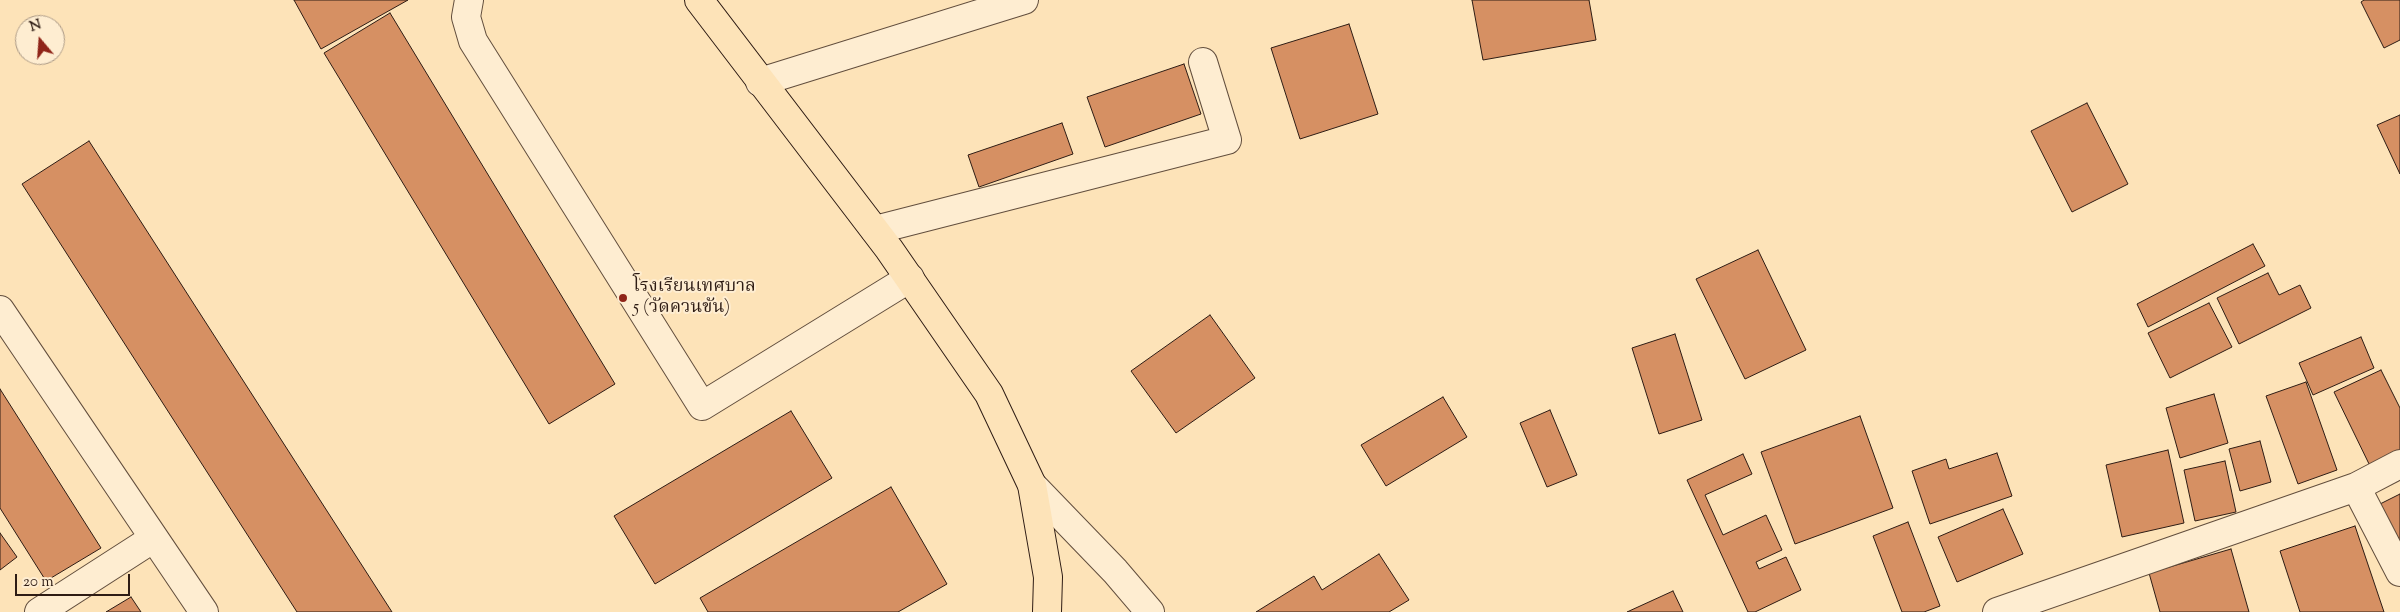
<!DOCTYPE html>
<html>
<head>
<meta charset="utf-8">
<style>
  body { margin:0 }
  #map { position:relative; width:2400px; height:612px; overflow:hidden; background:#fde3b8; font-family:"Sorts Mill Goudy",serif }
  canvas { display:block }
  .north { position:absolute; left:15px; top:15px; width:50px; height:50px; box-sizing:border-box; background:#feedd1; border:1px solid #ab9985; border-radius:50%; rotate:342deg; font-size:14px; font-weight:700; line-height:20px; text-align:center; color:#2e1c14 }
  .north::after { content:''; display:block; margin:auto; width:18px; height:22px; background:#8f2418; clip-path:polygon(50% 0,100% 100%,50% 72%,0 100%) }
  .scale { position:absolute; left:15px; top:574px; width:115px; height:22px; box-sizing:border-box; border:2px solid #2e1c14; border-top:0; padding-left:6px; font-size:15px; line-height:18px; white-space:nowrap; color:#2e1c14; -webkit-text-stroke:4px #feedd1; paint-order:stroke }
</style>
</head>
<body>
<div id="map">
<canvas width="2400" height="612"></canvas>
<div class="north">N</div>
<div class="scale">20 m</div>
</div>
<script>
const context = document.querySelector('canvas').getContext('2d');
context.lineJoin = 'round';
function fillPath(path, color) {
  context.fillStyle = color;
  context.fill(path, 'evenodd');
}
function shape(rows) {
  const path = new Path2D();
  for (const r of rows) {
    path.moveTo(r[0], r[1]);
    for (let i = 2; i < r.length; i += 2) path.lineTo(r[i], r[i + 1]);
  }
  return path;
}
function strokePath(path, color, width, dash) {
  context.strokeStyle = color;
  context.lineWidth = width;
  context.lineCap = dash ? 'butt' : 'round';
  context.setLineDash(dash || []);
  context.stroke(path);
}
function write(font, color, halo, rows, align = 'center') {
  context.font = font + ' "Sorts Mill Goudy","Noto Serif Thai",serif';
  context.lineWidth = 4;
  context.setLineDash([]);
  context.textBaseline = 'middle';
  context.strokeStyle = halo;
  context.fillStyle = color;
  for (const [text, x, y, turn = 0] of rows) {
    context.save();
    context.translate(x, y);
    context.rotate((+turn || 0) * Math.PI / 180);
    context.textAlign = isNaN(turn) ? turn : align;
    if (halo) context.strokeText(text, 0, 0);
    context.fillText(text, 0, 0);
    context.restore();
  }
}
const building = shape([
  [294,0,408,0,321,49,294,0],
  [1472,0,1589,0,1596,40,1483,60,1472,0],
  [2364,0,2400,0,2400,40,2384,48,2361,2,2364,0],
  [390,13,615,384,549,424,324,53,390,13],
  [1349,24,1378,114,1300,139,1271,48,1349,24],
  [1184,64,1201,114,1105,147,1087,97,1184,64],
  [2087,103,2128,184,2072,212,2031,131,2087,103],
  [2400,115,2400,174,2377,125,2400,115],
  [1062,123,1073,154,979,187,968,155,1062,123],
  [89,141,392,612,297,612,22,184,89,141],
  [2253,244,2265,266,2148,327,2137,304,2253,244],
  [1758,250,1806,350,1745,379,1696,279,1758,250],
  [2268,273,2279,295,2300,285,2311,308,2239,344,2217,298,2268,273],
  [2209,303,2232,347,2170,378,2148,333,2209,303],
  [1210,315,1255,378,1176,433,1131,371,1210,315],
  [1675,334,1702,420,1659,434,1632,348,1675,334],
  [2361,337,2374,368,2313,395,2299,363,2361,337],
  [2381,370,2400,408,2400,454,2371,468,2334,392,2381,370],
  [2306,382,2337,470,2298,484,2266,396,2306,382],
  [0,389,101,548,46,581,0,508,0,389],
  [2214,394,2228,443,2180,458,2166,408,2214,394],
  [1443,397,1467,437,1386,486,1361,445,1443,397],
  [1550,410,1577,475,1547,487,1520,423,1550,410],
  [791,411,832,478,655,584,614,516,791,411],
  [1860,416,1893,508,1795,544,1761,452,1860,416],
  [2260,441,2271,482,2240,491,2229,449,2260,441],
  [2168,450,2184,523,2122,537,2106,465,2168,450],
  [1997,453,2012,496,1930,524,1912,471,1946,459,1949,469,1997,453],
  [1743,454,1752,474,1705,495,1723,535,1766,515,1782,550,1756,562,1759,569,1786,557,1801,590,1755,612,1748,612,1687,480,1743,454],
  [2225,461,2236,512,2195,521,2184,470,2225,461],
  [891,487,947,584,898,612,708,612,700,598,891,487],
  [2400,494,2400,548,2378,505,2400,494],
  [2003,509,2023,554,1957,582,1938,537,2003,509],
  [1908,522,1940,606,1924,612,1902,612,1873,536,1908,522],
  [2355,526,2384,612,2300,612,2280,551,2355,526],
  [0,533,17,557,0,570,0,533],
  [2231,549,2249,612,2160,612,2149,573,2231,549],
  [1379,554,1409,600,1389,612,1256,612,1314,576,1322,590,1379,554],
  [1673,591,1683,612,1627,612,1673,591],
  [131,597,141,612,106,612,131,597]
]);
const minor = shape([
  [469,0,466,17,473,41,702,406,910,278],
  [760,82,1024,0],
  [875,230,1227,140,1203,62],
  [0,310,204,612],
  [1032,485,1115,571,1150,612],
  [2356,487,2400,572],
  [39,612,154,538],
  [1997,612,2356,487,2400,464]
]);
const major = shape([
  [699,0,889,249,989,394,1032,485,1048,577,1047,612]
]);
const markers = [
  [623,298,5,"#8f2418"]
];
const poiNames = [
  ["โรงเรียนเทศบาล",633,288],
  ["5 (วัดควนขัน)",633,309]
];
fillPath(building, '#d69063');
strokePath(building, '#2e1c14', 1);
strokePath(minor, '#624e3d', 30);
strokePath(major, '#2e1c14', 30);
strokePath(minor, '#feedd1', 28);
strokePath(major, '#fde3b8', 28);
for (const [x, y, r, color] of markers) {
  const dot = new Path2D();
  dot.arc(x, y, r, 0, 2 * Math.PI);
  context.fillStyle = color;
  context.fill(dot);
  strokePath(dot, '#feedd1', 2);
}
write('18px', '#2e1c14', '#feedd1', poiNames, 'left');
</script>
</body>
</html>
